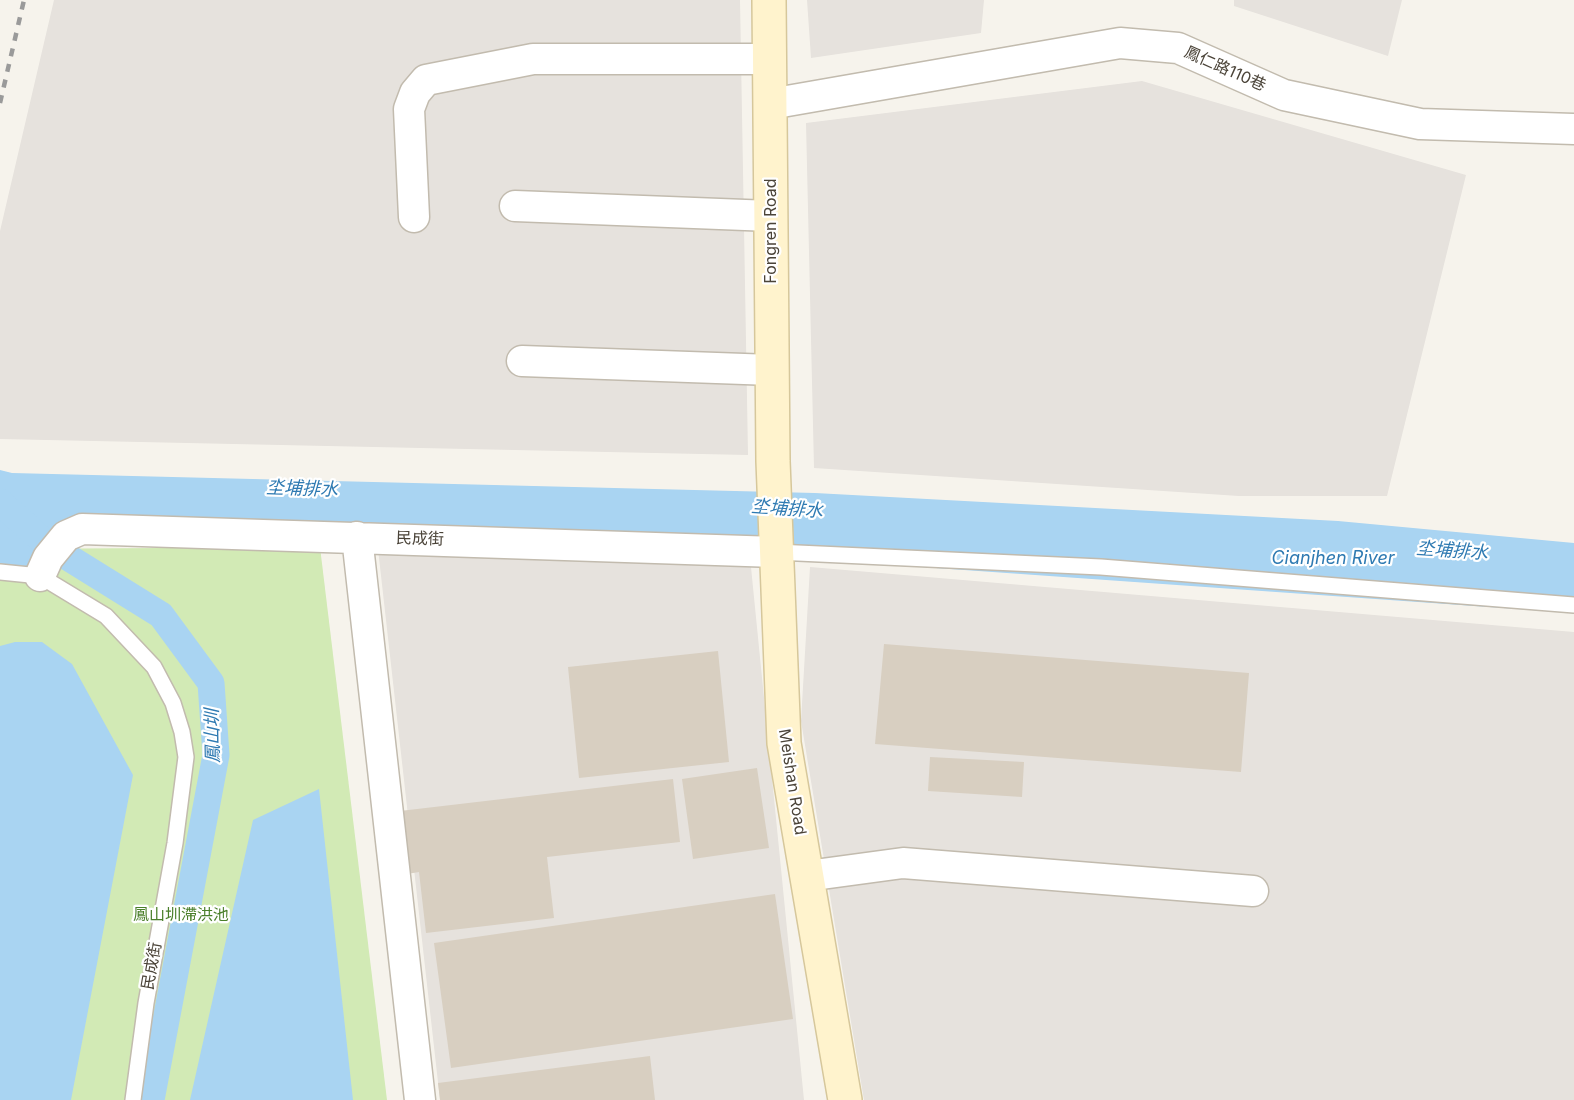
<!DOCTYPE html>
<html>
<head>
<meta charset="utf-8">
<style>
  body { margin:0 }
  canvas { display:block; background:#f6f3ec }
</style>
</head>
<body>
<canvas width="1574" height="1100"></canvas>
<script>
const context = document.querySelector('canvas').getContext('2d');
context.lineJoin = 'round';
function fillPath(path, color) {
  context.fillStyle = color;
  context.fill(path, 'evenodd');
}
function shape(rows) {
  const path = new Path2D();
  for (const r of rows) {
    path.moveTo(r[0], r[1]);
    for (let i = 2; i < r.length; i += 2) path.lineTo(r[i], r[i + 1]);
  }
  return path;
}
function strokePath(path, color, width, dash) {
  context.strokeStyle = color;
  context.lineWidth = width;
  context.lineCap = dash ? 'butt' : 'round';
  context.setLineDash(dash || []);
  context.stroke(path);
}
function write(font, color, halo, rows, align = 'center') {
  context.font = font + ' Inter,"Noto Sans TC",sans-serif';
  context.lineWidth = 4.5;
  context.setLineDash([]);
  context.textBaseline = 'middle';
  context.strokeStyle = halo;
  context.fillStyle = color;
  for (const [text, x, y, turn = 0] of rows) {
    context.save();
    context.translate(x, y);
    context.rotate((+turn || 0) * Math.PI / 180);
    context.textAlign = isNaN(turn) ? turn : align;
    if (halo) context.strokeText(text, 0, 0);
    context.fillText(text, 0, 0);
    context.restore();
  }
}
const industrial = shape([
  [54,0,740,0,748,455,0,439,0,231],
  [807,0,984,0,981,33,811,58],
  [1234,0,1402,0,1388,56,1234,6],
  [1142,81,1466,175,1387,496,1239,496,814,468,806,123],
  [749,547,804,1100,440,1100,378,549],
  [810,567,1574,632,1574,1100,864,1100,801,721]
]);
const green = shape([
  [320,547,387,1100,0,1100,0,549]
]);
const water = shape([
  [0,470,12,473,815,493,1338,521,1574,543,1574,613,723,553,58,528,21,573,0,568],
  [15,642,42,642,72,664,133,775,71,1100,0,1100,0,646],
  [319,789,353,1100,190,1100,253,820]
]);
const canal = shape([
  [0,502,45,543,161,615,211,683,216,755,151,1100]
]);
const building = shape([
  [884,644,1249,673,1241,772,875,744],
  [718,651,729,762,579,778,568,667],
  [930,757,1024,762,1022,797,928,791],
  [757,768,769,848,693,859,682,779],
  [673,779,680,842,547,857,554,918,426,933,419,872,407,874,400,811],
  [775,894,793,1019,451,1068,434,943],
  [650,1056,655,1100,440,1100,438,1083]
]);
const lane = shape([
  [776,552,1101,567,1574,605],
  [0,572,40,576,106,616,154,667,173,703,182,732,186,757,175,843,146,1003,133,1100]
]);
const street = shape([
  [770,104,1120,43,1178,48,1284,95,1420,124,1574,129],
  [515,206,771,216],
  [414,217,409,109,415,93,426,80,533,59,770,59],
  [522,361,772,370],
  [357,537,420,1100],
  [40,576,48,558,66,536,82,529,776,552],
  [807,876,903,863,1253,891]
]);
const secondary = shape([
  [769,0,773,461,784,743,845,1100]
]);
const rail = shape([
  [0,103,24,0]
]);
const streetNames = [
  ["鳳仁路110巷",1225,69,24],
  ["Fongren Road",771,231,-90],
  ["民成街",420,539,2],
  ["Meishan Road",792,782,81],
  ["民成街",152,966,-80]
];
const parkNames = [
  ["鳳山圳滯洪池",181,915]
];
const waterNames = [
  ["坔埔排水",302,489,2],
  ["坔埔排水",787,509,4],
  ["坔埔排水",1452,551,4],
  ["Cianjhen River",1333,559],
  ["鳳山圳",213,736,-91]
];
fillPath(industrial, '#e6e2dd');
fillPath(green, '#d2eab5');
fillPath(water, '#a9d4f2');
strokePath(canal, '#a9d4f2', 27);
fillPath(building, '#d8cfc1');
strokePath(lane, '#c2bbae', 18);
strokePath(street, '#c2bbae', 33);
strokePath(secondary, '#d6c79b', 36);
strokePath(lane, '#fff', 15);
strokePath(street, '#fff', 30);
strokePath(secondary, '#fff3cd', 33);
strokePath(rail, '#9a9a9a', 4.5, [8, 8]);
write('16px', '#4b4439', '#fff', streetNames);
write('16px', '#4a7f2a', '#fff', parkNames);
write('italic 18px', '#2e7ab2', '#fff', waterNames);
</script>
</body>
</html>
